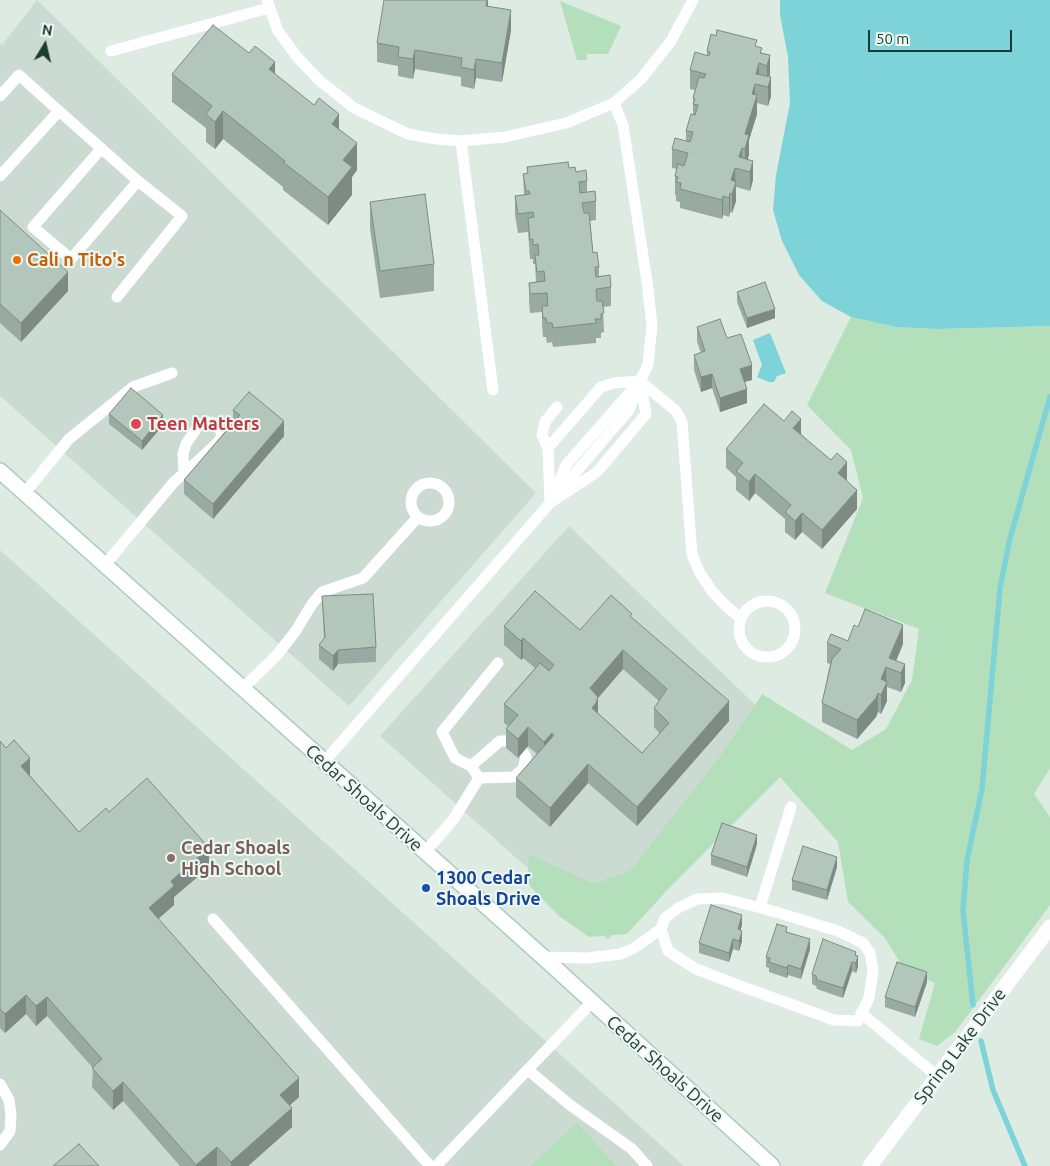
<!DOCTYPE html>
<html>
<head>
<meta charset="utf-8">
<style>
  body { margin:0 }
  #map { position:relative; width:1050px; height:1166px; overflow:hidden; background:#ddebe3; font-family:Ubuntu,sans-serif }
  canvas { display:block }
  .north { position:absolute; left:20px; top:20px; width:50px; height:50px; -webkit-text-stroke:4px #eef8f2; paint-order:stroke; rotate:9deg; font-size:14px; font-weight:700; line-height:20px; text-align:center; color:#1d3c31 }
  .north::after { content:''; display:block; margin:auto; width:18px; height:22px; background:#1d3c31; clip-path:polygon(50% 0,100% 100%,50% 72%,0 100%) }
  .scale { position:absolute; left:868px; top:30px; width:144px; height:22px; box-sizing:border-box; border:2px solid #1d3c31; border-top:0; padding-left:6px; font-size:15px; line-height:18px; white-space:nowrap; color:#1d3c31; -webkit-text-stroke:4px #eef8f2; paint-order:stroke }
</style>
</head>
<body>
<div id="map">
<canvas width="1050" height="1166"></canvas>
<div class="north">N</div>
<div class="scale">50 m</div>
</div>
<script>
const context = document.querySelector('canvas').getContext('2d');
context.lineJoin = 'round';
function fillPath(path, color) {
  context.fillStyle = color;
  context.fill(path, 'evenodd');
}
function shape(rows) {
  const path = new Path2D();
  for (const r of rows) {
    if (r.length === 3) {
      path.moveTo(r[0] + r[2], r[1]);
      path.arc(r[0], r[1], r[2], 0, 2 * Math.PI);
      continue;
    }
    path.moveTo(r[0], r[1]);
    for (let i = 2; i < r.length; i += 2) path.lineTo(r[i], r[i + 1]);
  }
  return path;
}
function strokePath(path, color, width, dash) {
  context.strokeStyle = color;
  context.lineWidth = width;
  context.lineCap = dash ? 'butt' : 'round';
  context.setLineDash(dash || []);
  context.stroke(path);
}
function write(font, color, halo, rows, align = 'center') {
  context.font = font + ' Ubuntu,sans-serif';
  context.lineWidth = 4;
  context.setLineDash([]);
  context.textBaseline = 'middle';
  context.strokeStyle = halo;
  context.fillStyle = color;
  for (const [text, x, y, turn = 0] of rows) {
    context.save();
    context.translate(x, y);
    context.rotate((+turn || 0) * Math.PI / 180);
    context.textAlign = isNaN(turn) ? turn : align;
    if (halo) context.strokeText(text, 0, 0);
    context.fillText(text, 0, 0);
    context.restore();
  }
}
const built = shape([
  [37,0,536,493,349,706,0,396,0,43,2,45],
  [569,526,790,738,608,940,380,736],
  [0,550,684,1166,0,1166]
]);
const green = shape([
  [560,1,621,26,608,54,587,54,587,60,577,60],
  [851,317,896,327,936,329,1050,326,1050,768,1034,794,1050,817,1050,905,955,1032,937,1046,919,1039,935,983,904,969,885,938,848,902,838,842,780,777,671,886,627,934,589,937,559,916,527,883,529,854,594,884,631,870,725,750,762,694,852,750,886,729,912,680,919,629,825,593,863,498,851,450,807,405],
  [577,1123,616,1166,530,1166]
]);
const water = shape([
  [780,0,1050,0,1050,326,936,329,896,327,851,317,822,301,799,275,782,241,773,210,776,175,790,103,788,57,780,15],
  [770,333,786,373,777,376,774,382,769,382,757,377,762,365,753,340]
]);
const stream = shape([
  [973,1005,963,911,967,860,982,789,1000,589,1009,542,1050,397],
  [981,1041,993,1090,1025,1166]
]);
const lane = shape([
  [267,0,278,31,298,58,319,80,354,108,408,134,436,139,461,141,505,137,566,123,614,103,641,79,671,41,693,0],
  [111,51,269,8],
  [0,96,19,75,59,111,0,176],
  [59,111,138,181,182,216,117,297],
  [461,141,493,390],
  [101,149,33,227,71,259,138,181],
  [640,381,676,411,682,422,692,555,700,573,712,591,724,604,740,618],
  [548,448,542,435,545,422,557,407],
  [430,502,19],
  [559,492,629,410,637,390],
  [24,494,69,439,133,387,172,373],
  [552,499,566,465,640,381],
  [550,503,597,472,646,414,640,381],
  [104,566,174,482,184,473,201,458,214,446,220,440,222,432,214,423,207,422,198,426,186,444,183,454,184,473],
  [767,629,28],
  [242,689,277,655,295,632,312,604,322,592,363,578,418,517],
  [324,762,550,503,548,448,601,387,614,383,640,381,648,365,652,325,647,282,623,125,614,103],
  [471,766,500,741,512,741],
  [479,778,513,777,523,769,526,757,523,752],
  [424,853,453,820,479,778,471,766,455,758,442,732,498,663],
  [722,898,776,912,838,931,863,943,870,953,873,970,869,998,858,1021,834,1020,738,985,696,969,668,951,661,929,665,918,678,908,697,899,722,898],
  [760,907,791,807],
  [213,919,430,1166],
  [543,957,587,958,621,954,634,948,661,929],
  [861,1013,937,1076],
  [528,1070,570,1105,632,1149,647,1166],
  [0,1084,9,1100,11,1115,10,1131,0,1145],
  [436,1166,592,1002]
]);
const street = shape([
  [870,1166,1050,927]
]);
const secondary = shape([
  [0,471,543,957,772,1166]
]);
const wall = shape([
  [488,0,488,7,511,30,502,82,476,78,474,89,461,86,461,77,415,69,413,79,398,76,398,66,377,62,377,43],
  [757,47,762,53,770,55,770,74,769,77,771,96,768,106,757,103,757,114,749,140,749,154,748,159,753,180,750,191,736,187,736,201,732,213,730,212,729,217,723,215,722,219,680,208,680,202,676,201,676,195,675,195,675,176,677,169,672,168,672,149,686,141,686,131,693,115,693,98,695,90,690,89,690,70,707,55,707,51],
  [249,53,275,74,339,129,357,170,352,177,352,195,328,225,283,190,283,187,223,139,215,149,206,142,206,128,172,102,172,74],
  [527,167,569,168,576,172,587,181,587,192,596,201,596,220,590,221,593,253,599,267,599,276,611,287,611,306,603,307,604,332,601,333,601,338,596,338,596,343,553,347,552,342,547,343,546,337,543,337,542,325,542,312,530,313,529,302,529,283,536,282,535,264,533,264,533,259,530,259,528,232,518,233,515,215,515,196,524,195,523,174,527,173],
  [370,202,434,264,434,291,380,298,370,229],
  [0,210,68,291,21,342,0,323],
  [737,292,775,318,747,328,737,302],
  [697,327,727,338,752,380,745,382,747,403,720,412,712,388,701,392,694,370,694,355,701,353,697,342],
  [233,410,284,436,213,519,184,494,184,480,233,422],
  [109,414,163,425,142,450,109,424],
  [784,421,801,434,847,481,857,509,822,549,802,532,795,540,785,532,785,519,755,493,749,501,736,490,736,477,726,468,726,449],
  [322,596,376,647,376,662,338,664,333,671,319,659,319,645,324,638],
  [632,618,729,721,637,826,588,783,550,827,516,797,516,778,537,754,528,746,518,758,506,748,506,729,508,726,504,723,504,704,535,668,523,658,521,660,504,645,504,626,580,630],
  [623,669,659,701,654,708,654,727,660,734,642,753,598,713,598,698],
  [848,641,903,644,896,661,905,664,905,683,901,692,887,687,887,701,881,714,878,712,876,717,857,739,822,722,822,703,830,664,827,663,827,643],
  [0,741,79,832,109,812,209,867,174,897,174,905,158,919,299,1097,290,1105,292,1127,248,1166,180,1166,123,1101,113,1110,92,1087,93,1068,47,1016,36,1026,26,1014,5,1033,0,1028],
  [757,844,747,877,711,865,711,855],
  [837,867,827,900,792,890,792,880],
  [742,925,740,930,742,941,739,951,733,949,729,962,699,953,699,943],
  [787,932,810,949,801,979,788,975,787,978,769,972,769,968,766,967,766,957],
  [856,955,858,966,856,973,852,971,843,998,817,989,816,986,812,984,812,974],
  [927,982,915,1017,885,1007,885,997]
]);
const shadedWall = shape([
  [487,0,488,0,488,12,486,6],
  [511,10,511,30,502,82,502,63],
  [415,50,415,69,413,79,413,59],
  [770,55,770,74,767,85,767,66],
  [476,59,476,78,474,89,474,70],
  [275,62,275,89,269,69],
  [759,63,759,82,756,74],
  [771,77,771,96,768,106,768,87],
  [755,84,755,103,757,95,757,114,749,140,749,154,745,168,745,134,752,94],
  [223,111,223,139,215,149,215,122],
  [339,114,339,141,332,124],
  [357,143,357,170,352,177,352,195,328,225,328,197,343,160],
  [742,148,742,167,739,157],
  [753,161,753,180,750,191,750,172],
  [735,168,736,201,732,213,732,194,731,180],
  [730,193,730,212,729,217,729,198],
  [723,196,723,215,722,219,722,200],
  [68,272,68,291,21,342,21,323],
  [775,309,775,318,747,328,747,318],
  [752,365,752,380,740,383,740,369],
  [712,374,712,388,701,392,701,377],
  [747,389,747,403,720,412,720,398],
  [163,415,163,425,142,450,142,441],
  [801,419,801,438,793,428],
  [284,421,284,436,213,519,213,504],
  [847,462,847,482,838,473],
  [755,474,755,493,749,501,749,482],
  [857,490,857,509,822,549,822,530],
  [802,513,802,532,795,540,795,521],
  [903,625,903,644,892,670,889,658],
  [523,638,523,658,521,660,521,641],
  [338,650,338,664,333,671,333,656],
  [623,650,623,669,598,698,598,716,592,727,590,688],
  [905,664,905,683,901,692,901,673],
  [886,667,887,701,881,714,881,679],
  [878,693,878,712,876,717,857,739,857,720],
  [729,701,729,721,637,826,637,807],
  [528,727,528,746,518,758,518,739],
  [552,733,552,752,544,761,544,742],
  [30,758,30,777,21,766],
  [588,764,588,783,550,827,550,808],
  [757,835,757,844,747,877,747,867],
  [209,848,209,867,174,897,174,905,149,927,149,908,171,881],
  [837,857,837,867,827,900,827,890],
  [742,915,742,925,738,939,738,929],
  [742,931,742,941,739,951,739,941],
  [733,939,733,949,729,962,729,953],
  [810,939,810,949,801,979,801,969],
  [856,952,856,962,858,956,858,966,856,973,855,955],
  [852,962,852,971,843,998,843,988],
  [788,965,788,975,787,978,787,968],
  [927,972,927,982,915,1017,915,1007],
  [26,995,26,1014,5,1033,5,1014],
  [47,997,47,1016,36,1026,36,1006],
  [299,1078,299,1097,280,1114,280,1095],
  [123,1082,123,1101,113,1110,113,1091],
  [292,1108,292,1127,248,1166,231,1166,231,1162],
  [217,1147,217,1166,196,1166,196,1165]
]);
const building = shape([
  [384,0,487,0,486,6,511,10,502,63,476,59,474,70,461,67,462,58,415,50,413,59,398,57,399,47,377,43,384,0],
  [213,25,249,53,255,46,275,62,269,69,314,105,319,98,339,114,332,124,357,143,343,160,352,167,328,197,283,162,285,161,223,111,215,122,206,114,212,106,172,74,213,25],
  [717,30,757,40,755,46,762,48,760,53,770,55,767,66,759,63,756,74,771,77,768,87,755,84,752,94,757,95,745,134,749,135,745,149,742,148,739,157,753,161,750,172,735,168,731,180,736,182,732,194,730,193,729,198,723,196,722,200,680,189,681,183,676,182,678,177,675,176,678,164,684,166,688,153,672,149,675,138,690,142,693,132,686,131,691,114,695,115,698,105,693,104,695,99,693,98,699,77,704,78,706,74,690,70,695,52,709,56,710,52,707,51,711,34,716,36,717,30],
  [568,162,569,168,575,167,576,172,586,170,587,181,579,182,580,193,595,191,596,201,582,203,584,213,589,213,593,253,597,252,599,267,595,267,596,277,610,275,611,287,596,289,597,301,602,301,604,313,601,314,601,319,595,319,596,323,553,328,552,323,547,323,546,318,543,318,542,306,548,306,547,293,530,294,529,283,545,281,544,271,537,272,535,255,539,255,538,244,533,245,533,239,530,240,528,218,534,217,533,212,518,214,515,196,530,194,529,191,526,191,523,174,528,173,527,167,568,162],
  [425,194,434,264,380,271,370,202,425,194],
  [0,210,68,272,21,323,0,304,0,210],
  [765,282,775,309,747,318,737,292,765,282],
  [720,319,727,338,741,334,752,365,740,369,747,389,720,398,712,374,701,377,694,355,705,351,697,327,720,319],
  [131,388,163,415,142,441,109,414,131,388],
  [249,392,284,421,213,504,184,480,240,415,233,410,249,392],
  [764,404,784,421,792,411,801,419,793,428,831,460,837,453,847,462,838,473,857,490,822,530,802,513,795,521,785,512,791,505,755,474,749,482,736,471,743,463,726,449,764,404],
  [535,591,580,630,611,595,632,614,630,616,729,701,637,807,588,764,550,808,516,778,554,735,552,733,544,742,528,727,518,739,506,729,518,715,504,704,540,663,549,671,554,665,523,638,521,641,504,626,535,591],
  [623,650,667,689,654,708,669,723,642,753,592,708,596,703,598,697,590,688,623,650],
  [373,594,376,647,338,650,333,656,319,645,325,637,322,596,373,594],
  [865,609,903,625,889,658,905,664,901,673,886,667,881,679,887,682,881,695,878,693,876,698,857,720,822,703,832,659,841,649,827,643,831,634,848,641,854,625,858,627,865,609],
  [14,740,30,758,21,766,79,832,106,808,109,812,147,778,209,848,171,881,174,886,149,908,299,1078,280,1095,292,1108,231,1162,217,1147,196,1165,123,1082,113,1091,92,1068,102,1059,47,997,36,1006,26,995,5,1014,0,1009,0,741,6,748,14,740],
  [722,823,757,835,747,867,711,855,722,823],
  [803,846,837,857,827,890,792,880,803,846],
  [711,905,742,915,738,929,742,931,739,941,733,939,729,953,699,943,711,905],
  [777,924,787,927,786,932,810,939,801,969,788,965,787,968,769,962,770,958,766,957,777,924],
  [823,939,856,952,855,955,858,956,856,963,852,962,843,988,817,980,816,976,812,974,823,939],
  [897,962,927,972,915,1007,885,997,897,962],
  [79,1144,99,1166,53,1166,79,1144]
]);
const markers = [
  [17,260,5,"#e8710a"],
  [136,424,6,"#e0444e"],
  [171,858,5,"#8d6e63"],
  [426,888,5,"#1a4fb4"]
];
const foodNames = [
  ["Cali n Tito's",27,260]
];
const healthNames = [
  ["Teen Matters",147,424]
];
const streetNames = [
  ["Cedar Shoals Drive",364,798,42],
  ["Spring Lake Drive",960,1046,-53],
  ["Cedar Shoals Drive",665,1069,42]
];
const educationNames = [
  ["Cedar Shoals",181,848],
  ["High School",181,869]
];
const transitNames = [
  ["1300 Cedar",436,878],
  ["Shoals Drive",436,899]
];
fillPath(built, '#cbdbd2');
fillPath(green, '#b3dfba');
fillPath(water, '#7dd3d8');
strokePath(stream, '#7dd3d8', 5.5);
strokePath(secondary, '#afccbe', 18);
strokePath(lane, '#fff', 11);
strokePath(street, '#fff', 15);
strokePath(secondary, '#fff', 15);
fillPath(wall, '#99aaa2');
fillPath(shadedWall, '#7d8b84');
fillPath(building, '#b2c6bc');
strokePath(building, '#7d8b84', 1);
for (const [x, y, r, color] of markers) {
  const dot = new Path2D();
  dot.arc(x, y, r, 0, 2 * Math.PI);
  context.fillStyle = color;
  context.fill(dot);
  strokePath(dot, '#eef8f2', 2);
}
write('bold 18px', '#c56008', '#eef8f2', foodNames, 'left');
write('bold 18px', '#be3a42', '#eef8f2', healthNames, 'left');
write('18px', '#1d3c31', '#eef8f2', streetNames);
write('bold 18px', '#785e54', '#eef8f2', educationNames, 'left');
write('bold 18px', '#164399', '#eef8f2', transitNames, 'left');
</script>
</body>
</html>
